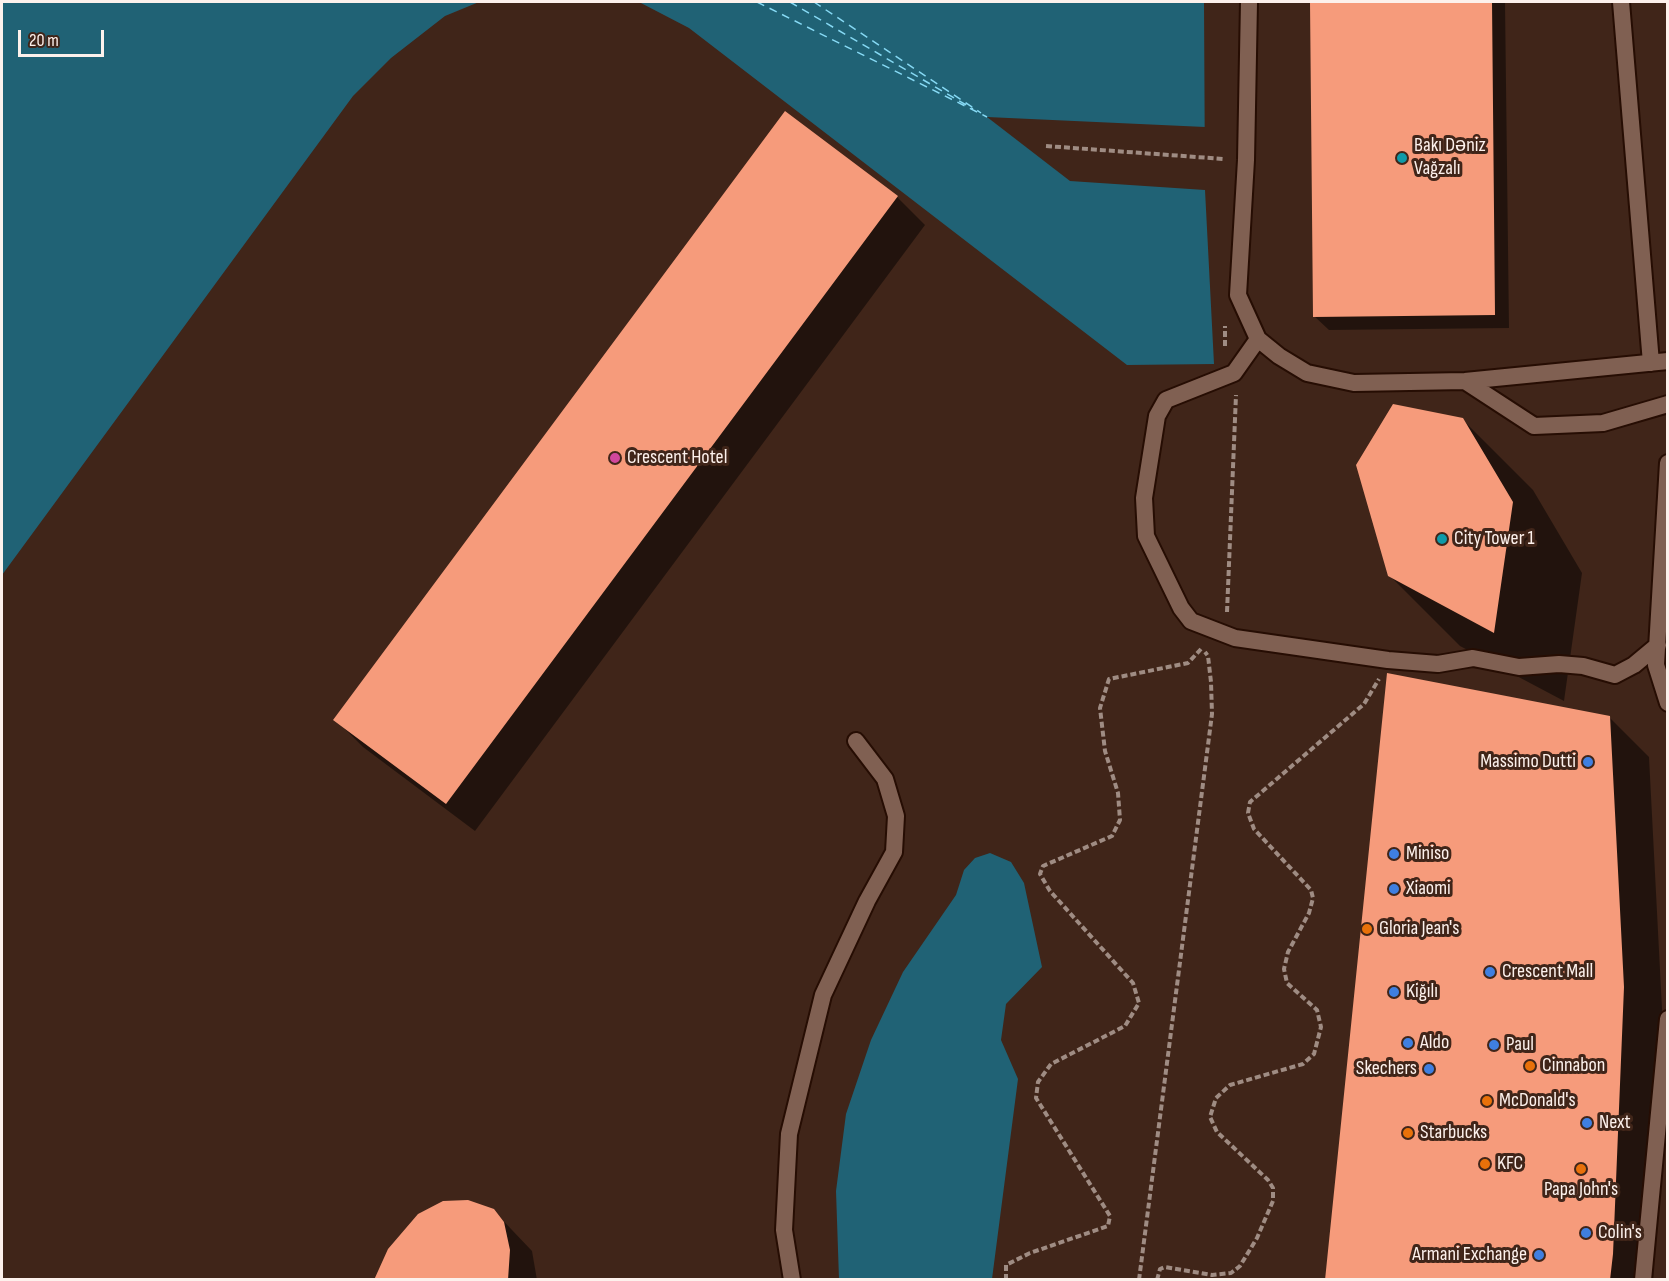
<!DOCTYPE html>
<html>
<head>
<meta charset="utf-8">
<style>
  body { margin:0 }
  #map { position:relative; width:1669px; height:1281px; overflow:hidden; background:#402519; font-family:"Sofia Sans Condensed",sans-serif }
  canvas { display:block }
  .frame { position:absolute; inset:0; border:3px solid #fdf1ec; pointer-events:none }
  .scale { position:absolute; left:18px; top:30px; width:86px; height:27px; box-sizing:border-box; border:3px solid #fdf1ec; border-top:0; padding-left:8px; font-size:18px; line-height:21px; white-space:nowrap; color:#fdf1ec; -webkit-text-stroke:4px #402519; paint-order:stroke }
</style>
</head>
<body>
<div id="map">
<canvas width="1669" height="1281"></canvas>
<div class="frame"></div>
<div class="scale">20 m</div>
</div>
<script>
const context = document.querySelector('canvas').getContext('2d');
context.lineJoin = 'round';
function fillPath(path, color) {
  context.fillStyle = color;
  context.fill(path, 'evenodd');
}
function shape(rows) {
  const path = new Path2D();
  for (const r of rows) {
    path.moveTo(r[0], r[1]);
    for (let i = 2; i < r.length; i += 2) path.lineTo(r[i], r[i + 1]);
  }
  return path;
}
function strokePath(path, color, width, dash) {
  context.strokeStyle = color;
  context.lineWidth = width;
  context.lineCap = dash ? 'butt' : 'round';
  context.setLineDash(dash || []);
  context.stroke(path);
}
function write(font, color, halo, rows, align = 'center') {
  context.font = font + ' "Sofia Sans Condensed",sans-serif';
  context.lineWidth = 6;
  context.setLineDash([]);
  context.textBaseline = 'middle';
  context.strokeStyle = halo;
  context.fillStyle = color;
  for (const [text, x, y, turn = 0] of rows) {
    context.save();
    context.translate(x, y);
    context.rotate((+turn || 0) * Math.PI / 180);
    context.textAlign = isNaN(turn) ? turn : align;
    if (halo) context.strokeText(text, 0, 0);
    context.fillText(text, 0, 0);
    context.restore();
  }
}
const water = shape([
  [2,2,479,2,445,16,391,58,353,96,2,575,2,583],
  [639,2,1204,2,1205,190,1214,364,1127,365,689,28],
  [990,853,1011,862,1024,883,1042,967,1006,1004,1001,1040,1018,1079,992,1279,839,1279,836,1191,846,1114,871,1040,903,972,956,895,964,870,975,858]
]);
const pier = shape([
  [987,117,1205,127,1205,190,1070,181]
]);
const shadow = shape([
  [1311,2,1505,2,1509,328,1329,330,1314,316],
  [897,197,925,225,475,831,363,747,335,719],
  [1462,419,1533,490,1582,573,1564,701,1460,646,1389,575],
  [1609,717,1649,757,1663,1028,1653,1280,1326,1280],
  [493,1210,532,1251,537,1280,376,1280]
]);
const ferry = shape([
  [757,2,987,117],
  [790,2,973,109],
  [814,2,981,113]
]);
const building = shape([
  [1310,2,1492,2,1495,315,1313,317],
  [785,111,898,196,446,804,333,720],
  [1393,404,1463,418,1513,502,1494,633,1388,576,1356,465],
  [1387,673,1610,716,1624,987,1613,1254,1610,1280,1325,1280],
  [468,1200,494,1209,504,1222,510,1250,508,1280,374,1280,388,1249,418,1214,443,1201]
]);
const path = shape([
  [1046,146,1224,159],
  [1225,346,1225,326],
  [1227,612,1236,395],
  [1006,1280,1006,1265,1030,1253,1108,1226,1110,1216,1036,1098,1038,1082,1051,1064,1125,1026,1139,1003,1133,983,1050,891,1040,874,1043,866,1112,836,1120,820,1118,793,1105,751,1100,708,1109,679,1188,663,1201,649],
  [1139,1280,1212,714,1211,682,1208,656,1205,652],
  [1157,1280,1160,1269,1165,1267,1212,1275,1231,1273,1240,1266,1257,1238,1273,1201,1273,1188,1268,1180,1217,1132,1210,1117,1216,1098,1230,1085,1303,1064,1314,1054,1321,1027,1317,1010,1287,983,1284,969,1288,952,1309,913,1313,898,1311,890,1254,829,1248,813,1250,802,1364,704,1379,679]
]);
const lane = shape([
  [1249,2,1246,160,1238,295,1258,339,1279,356,1307,373,1354,383,1465,381,1668,361],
  [1621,2,1651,363],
  [1258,339,1234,373,1166,400,1157,416,1144,498,1146,536,1181,608,1191,621,1235,638,1388,660,1438,664,1473,658,1519,667,1559,664,1583,666,1615,675,1634,665,1658,645],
  [1465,381,1534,426,1603,423,1668,404],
  [1668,463,1656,665,1668,703],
  [792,1280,784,1230,789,1134,823,995,867,901,894,852,896,816,885,779,856,741],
  [1643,1280,1668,1019]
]);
const markers = [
  [1402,158,6,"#0f9aa8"],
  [615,458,6,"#d1479c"],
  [1442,539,6,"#0f9aa8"],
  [1588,762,6,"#3f7fe0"],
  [1394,854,6,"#3f7fe0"],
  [1394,889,6,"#3f7fe0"],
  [1367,929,6,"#e8710a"],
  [1490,972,6,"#3f7fe0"],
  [1394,992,6,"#3f7fe0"],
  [1408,1043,6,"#3f7fe0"],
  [1494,1045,6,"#3f7fe0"],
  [1530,1066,6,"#e8710a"],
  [1429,1069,6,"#3f7fe0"],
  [1487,1101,6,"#e8710a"],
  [1587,1123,6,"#3f7fe0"],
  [1408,1133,6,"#e8710a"],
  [1485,1164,6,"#e8710a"],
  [1581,1169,6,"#e8710a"],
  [1586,1233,6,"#3f7fe0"],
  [1539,1255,6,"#3f7fe0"]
];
const poiNames = [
  ["Bakı Dəniz",1414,146],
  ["Vağzalı",1414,169],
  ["Crescent Hotel",627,458],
  ["City Tower 1",1454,539],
  ["Massimo Dutti",1576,762,"right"],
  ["Miniso",1406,854],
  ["Xiaomi",1406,889],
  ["Gloria Jean's",1379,929],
  ["Crescent Mall",1502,972],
  ["Kiğılı",1406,992],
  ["Aldo",1420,1043],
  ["Paul",1506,1045],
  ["Cinnabon",1542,1066],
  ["Skechers",1417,1069,"right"],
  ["McDonald's",1499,1101],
  ["Next",1599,1123],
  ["Starbucks",1420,1133],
  ["KFC",1497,1164],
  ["Papa John's",1581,1190,"center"],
  ["Colin's",1598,1233],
  ["Armani Exchange",1527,1255,"right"]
];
fillPath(water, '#206275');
fillPath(pier, '#402519');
fillPath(shadow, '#0007');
strokePath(ferry, '#85d8f3', 1.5, [8, 6]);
fillPath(building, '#f69b7b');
strokePath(lane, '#260d03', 20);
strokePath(path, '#9f8c83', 4, [6, 3]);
strokePath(lane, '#806052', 16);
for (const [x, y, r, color] of markers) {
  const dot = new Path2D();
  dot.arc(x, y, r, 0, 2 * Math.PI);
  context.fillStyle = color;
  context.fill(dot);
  strokePath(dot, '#402519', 2);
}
write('20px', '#fdf1ec', '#402519', poiNames, 'left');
</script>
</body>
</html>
